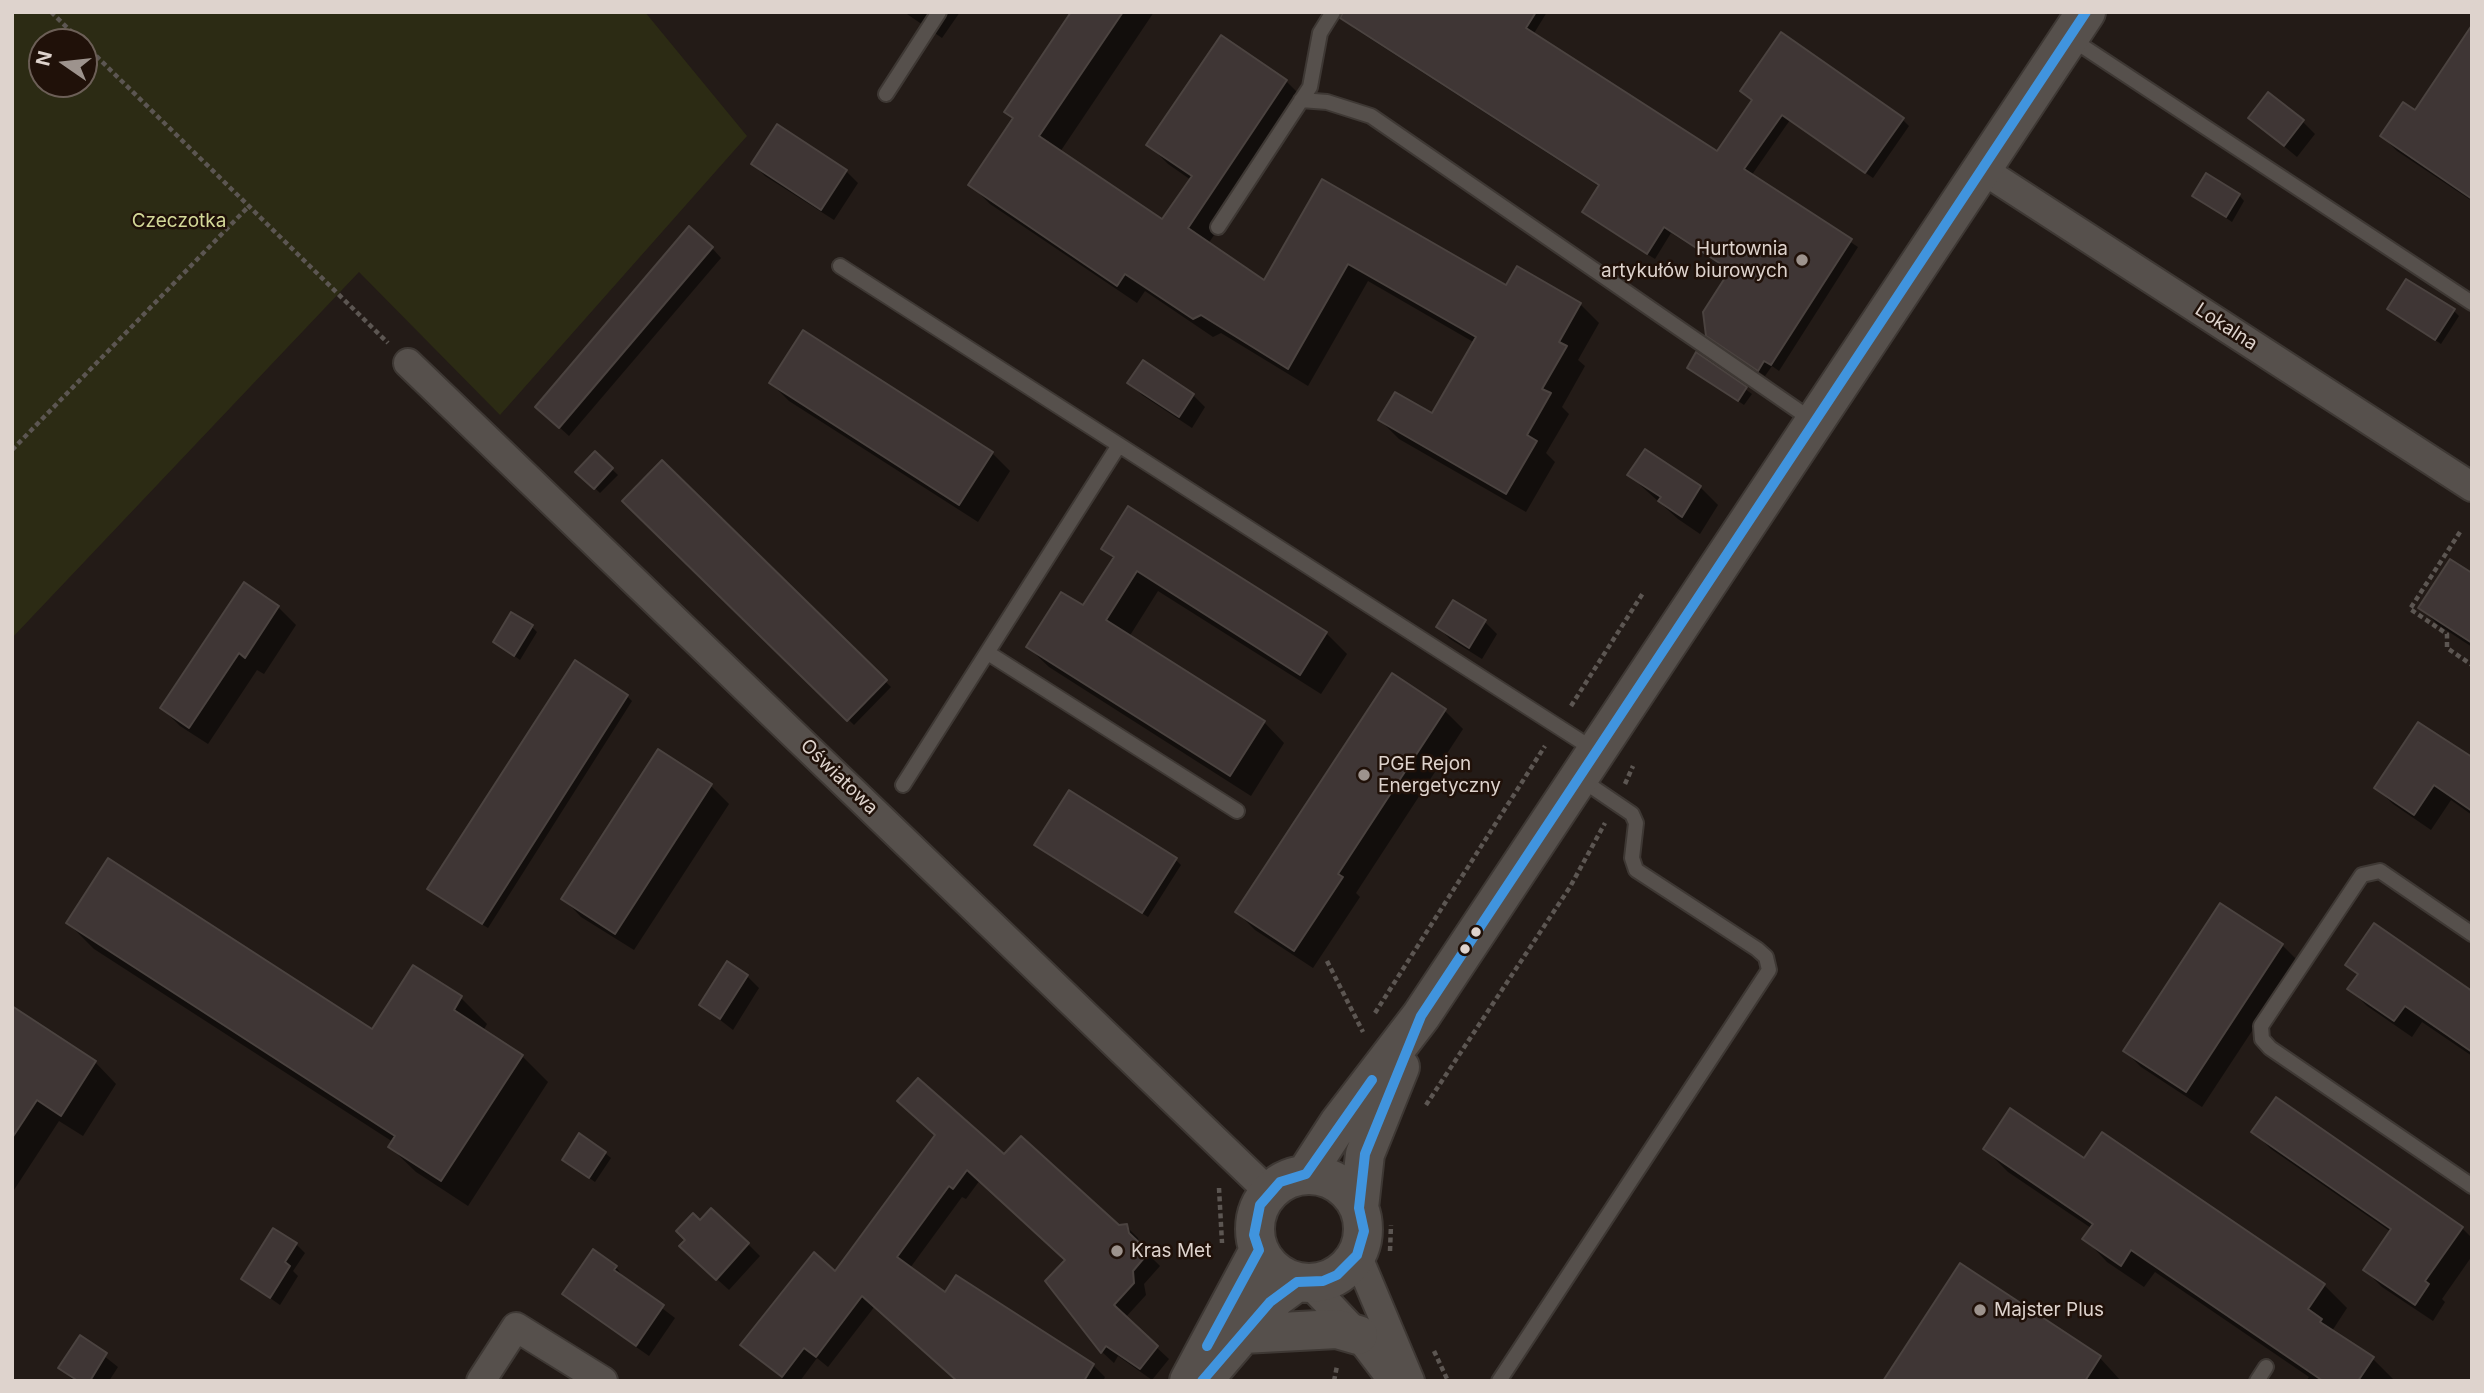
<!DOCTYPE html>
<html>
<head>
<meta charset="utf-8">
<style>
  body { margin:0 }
  #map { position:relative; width:2484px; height:1393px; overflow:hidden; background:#231b17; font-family:Inter,sans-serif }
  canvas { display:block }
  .frame { position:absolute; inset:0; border:14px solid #ded3cd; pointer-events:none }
  .north { position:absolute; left:28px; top:28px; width:70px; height:70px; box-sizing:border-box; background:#201109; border:2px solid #6c5f57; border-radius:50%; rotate:284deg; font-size:19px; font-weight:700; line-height:28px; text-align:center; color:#ded3cd }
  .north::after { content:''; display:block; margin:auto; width:24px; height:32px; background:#9d938d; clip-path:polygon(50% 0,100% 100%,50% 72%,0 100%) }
</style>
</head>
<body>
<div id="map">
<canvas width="2484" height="1393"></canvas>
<div class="frame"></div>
<div class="north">N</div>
</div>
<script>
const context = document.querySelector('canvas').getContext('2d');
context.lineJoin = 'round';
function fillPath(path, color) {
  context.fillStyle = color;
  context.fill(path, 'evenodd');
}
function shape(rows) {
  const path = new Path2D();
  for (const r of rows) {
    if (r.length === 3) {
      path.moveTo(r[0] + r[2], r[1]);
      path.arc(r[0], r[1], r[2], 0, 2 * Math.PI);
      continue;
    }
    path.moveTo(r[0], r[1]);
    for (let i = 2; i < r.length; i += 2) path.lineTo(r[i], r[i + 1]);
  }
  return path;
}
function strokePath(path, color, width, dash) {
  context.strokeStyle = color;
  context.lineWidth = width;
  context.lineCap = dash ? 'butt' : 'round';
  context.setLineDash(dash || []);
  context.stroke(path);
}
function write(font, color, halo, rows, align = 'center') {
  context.font = font + ' Inter,sans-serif';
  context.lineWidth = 5;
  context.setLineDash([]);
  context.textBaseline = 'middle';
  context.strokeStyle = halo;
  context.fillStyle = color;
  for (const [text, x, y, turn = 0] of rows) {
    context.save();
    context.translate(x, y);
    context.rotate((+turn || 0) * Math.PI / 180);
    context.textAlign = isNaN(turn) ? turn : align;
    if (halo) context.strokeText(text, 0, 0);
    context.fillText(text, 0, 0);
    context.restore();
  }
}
const green = shape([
  [12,12,645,12,747,136,500,415,359,272,12,638],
  [42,42,84,42,84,84,42,84]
]);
const shadow = shape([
  [904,12,960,12,942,38],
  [1073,12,1154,12,1060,152,1163,221,1191,180,1168,164,1149,145,1221,38,1286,81,1305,100,1208,244,1265,282,1323,182,1506,288,1580,304,1599,323,1578,360,1585,366,1562,407,1569,414,1546,453,1555,462,1526,512,1399,439,1380,420,1433,416,1475,343,1368,281,1308,386,1221,333,1213,337,1145,291,1137,303,990,204,971,185,1014,120,1006,112],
  [1355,12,1547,12,1533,35,1717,154,1754,101,1902,119,1909,126,1873,178,1790,120,1751,176,1858,247,1779,371,1772,366,1765,376,1715,342,1731,271,1671,233,1655,259,1591,219,1585,212,1600,187,1355,29,1348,22],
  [2472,57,2472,201,2397,151,2382,136,2415,112],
  [2250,118,2303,122,2315,134,2297,157],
  [753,164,846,171,858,183,834,220,765,176],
  [2239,195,2244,201,2232,222,2194,196],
  [712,248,721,258,569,436,547,416],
  [2389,309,2454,311,2459,316,2441,344],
  [1697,354,1752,394,1744,405,1689,367],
  [1143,363,1193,395,1205,407,1192,428,1142,395,1130,383],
  [771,383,992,453,1010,471,978,522,789,401],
  [1645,451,1700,487,1718,505,1700,534,1678,519,1629,475],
  [595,453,618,475,600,493,578,472],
  [662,463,891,687,854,725,625,501],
  [1103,548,1326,633,1347,654,1321,694,1158,591,1129,637,1264,722,1284,743,1251,796,1049,667,1028,647,1083,608,1114,559],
  [2472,575,2472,647,2437,624,2420,607],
  [245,585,278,607,296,625,264,674,257,670,208,744,180,726,162,708],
  [1453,602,1485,622,1497,634,1482,659,1450,639,1438,627],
  [532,627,537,632,520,660,495,642],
  [1393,676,1445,711,1463,729,1356,893,1360,897,1313,968,1255,930,1237,912],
  [627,696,632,701,488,928,435,895,430,889],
  [659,752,711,786,729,804,634,950,581,917,563,898],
  [2472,760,2472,815,2451,800,2431,830,2393,804,2376,788],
  [1036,845,1175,859,1181,865,1148,917],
  [68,923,372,1031,414,967,461,998,487,1024,483,1031,522,1056,548,1082,468,1206,416,1172,390,1147,393,1142,94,949],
  [2282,945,2298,961,2202,1107,2141,1067,2125,1051],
  [2347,964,2472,993,2472,1056,2422,1022,2412,1037,2367,1006,2350,989,2359,976],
  [747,976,759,988,733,1030,701,1005],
  [12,1009,95,1062,116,1084,83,1136,59,1121,12,1193],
  [2254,1132,2462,1228,2472,1238,2472,1256,2442,1299,2445,1302,2433,1321,2382,1287,2365,1270,2391,1232,2271,1149],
  [937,1136,1004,1157,1119,1227,1126,1226,1138,1238,1140,1246,1160,1266,1144,1284,1146,1295,1125,1318,1169,1359,1152,1380,1118,1356,1114,1363,1102,1352,1048,1281,1067,1261,980,1180,966,1199,962,1197,910,1268,946,1294,1093,1365,1105,1377,1103,1381,958,1381,875,1306,828,1367,817,1358,800,1381,785,1381,743,1345,836,1274],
  [1985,1149,2085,1161,2324,1285,2347,1308,2332,1331,2372,1358,2395,1381,2306,1381,2309,1377,2155,1272,2144,1287,2107,1262,2085,1239,2091,1228,2008,1172],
  [605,1153,611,1158,595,1182,564,1160],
  [700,1222,748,1244,760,1256,729,1290,694,1258],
  [296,1244,305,1253,293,1271,298,1276,280,1305,243,1279],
  [616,1267,626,1281,675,1318,649,1356,576,1305,564,1294],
  [80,1337,118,1367,109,1381,74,1381,60,1367],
  [2100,1358,2121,1381,1885,1381]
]);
const building = shape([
  [1071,12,1123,12,1039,136,1162,219,1192,176,1146,145,1221,35,1287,80,1188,228,1264,280,1322,179,1506,285,1517,266,1581,303,1559,342,1567,346,1542,389,1551,393,1527,435,1537,441,1506,494,1378,420,1395,392,1432,413,1476,337,1348,264,1288,369,1201,315,1193,319,1125,274,1117,286,968,185,1013,118,1004,112,1071,12],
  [1343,12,1536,12,1526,28,1717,151,1752,100,1740,91,1781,32,1904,118,1865,173,1782,115,1744,169,1852,239,1771,365,1764,361,1758,371,1706,336,1703,312,1730,270,1664,227,1647,254,1582,212,1599,185,1340,18,1343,12],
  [2472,25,2472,199,2380,136,2403,102,2415,110,2472,25],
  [2268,92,2304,120,2284,146,2248,118,2268,92],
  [777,124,847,170,821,210,751,164,777,124],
  [2206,173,2240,194,2226,217,2192,196,2206,173],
  [689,226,713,247,559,428,535,407,689,226],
  [2406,279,2455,309,2435,340,2387,309,2406,279],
  [803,330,993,452,959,505,769,383,803,330],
  [1696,352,1747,387,1738,401,1687,368,1696,352],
  [1143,360,1194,394,1179,417,1127,383,1143,360],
  [1645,449,1701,486,1682,517,1658,501,1661,497,1627,475,1645,449],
  [595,451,613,468,594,489,575,472,595,451],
  [662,460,887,680,847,721,622,501,662,460],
  [1128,506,1327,632,1300,675,1137,571,1106,620,1265,721,1230,776,1026,647,1061,592,1083,605,1114,557,1101,549,1128,506],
  [2450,559,2472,573,2472,643,2418,608,2450,559],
  [244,582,279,606,245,658,239,653,189,728,160,708,244,582],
  [1453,600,1486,620,1469,648,1436,627,1453,600],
  [511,612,533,625,514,656,493,642,511,612],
  [575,660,628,695,482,924,427,889,575,660],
  [1392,673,1446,709,1338,874,1343,877,1294,951,1235,912,1392,673],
  [2418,722,2472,757,2472,811,2434,785,2414,815,2374,788,2418,722],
  [658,749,712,784,615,934,561,899,658,749],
  [1069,790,1177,858,1142,913,1034,845,1069,790],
  [108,858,372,1029,413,965,462,996,454,1010,523,1055,441,1181,388,1147,395,1136,66,923,108,858],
  [2220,903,2283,944,2186,1092,2123,1051,2220,903],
  [2374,923,2472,991,2472,1052,2405,1006,2394,1021,2347,989,2358,974,2345,965,2374,923],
  [727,961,748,975,720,1019,699,1005,727,961],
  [12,1006,96,1061,61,1116,37,1100,12,1138,12,1006],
  [918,1078,1004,1154,1021,1136,1119,1225,1127,1224,1129,1233,1149,1252,1133,1271,1134,1283,1114,1305,1158,1346,1140,1369,1106,1346,1101,1353,1045,1281,1065,1260,967,1170,953,1189,949,1186,897,1257,945,1292,956,1275,1094,1364,1084,1381,957,1381,862,1296,816,1357,804,1348,782,1377,740,1345,814,1252,835,1271,935,1135,897,1101,918,1078],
  [2276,1097,2463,1227,2425,1281,2429,1284,2415,1305,2363,1270,2391,1229,2251,1132,2276,1097],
  [2010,1108,2084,1158,2102,1132,2325,1284,2308,1309,2322,1319,2320,1322,2374,1357,2358,1381,2323,1381,2131,1250,2121,1266,2082,1239,2093,1224,1983,1149,2010,1108],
  [579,1133,606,1152,589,1178,562,1160,579,1133],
  [711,1208,749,1243,716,1280,679,1246,685,1240,676,1231,693,1213,700,1220,711,1208],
  [273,1228,297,1243,285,1262,290,1266,270,1298,241,1279,273,1228],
  [593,1249,617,1266,614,1270,664,1305,636,1346,562,1294,593,1249],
  [1960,1263,2101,1356,2085,1381,1883,1381,1960,1263],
  [80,1335,107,1353,90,1381,78,1381,58,1368,80,1335]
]);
const path = shape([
  [51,12,82,42],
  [84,44,388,343],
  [12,450,249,206],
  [2460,532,2410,609,2447,634,2447,648,2472,665],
  [1571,706,1643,593],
  [1625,784,1633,766],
  [1327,961,1363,1032],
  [1375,1013,1545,746],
  [1426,1105,1570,887,1605,823],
  [1219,1188,1222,1243],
  [1390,1251,1391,1225],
  [1434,1351,1448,1381],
  [1334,1381,1337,1366]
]);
const lane = shape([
  [2070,38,2472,303],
  [886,94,939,12],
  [1301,100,1327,102,1371,116,1812,420],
  [1218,227,1310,87,1320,33,1333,12],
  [840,266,1596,751],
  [988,653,1237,811],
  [903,785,1119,445],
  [2472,934,2380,871,2362,875,2261,1026,2262,1039,2270,1048,2472,1186],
  [1499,1381,1769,970,1766,957,1757,949,1636,870,1632,858,1636,823,1632,814,1579,778],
  [2257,1381,2266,1367]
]);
const street = shape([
  [1980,168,2472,487],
  [408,363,1269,1192],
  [1357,1255,1410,1381],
  [1309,1283,1358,1335,1393,1381],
  [481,1381,516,1327,603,1381]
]);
const secondary = shape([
  [1306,1174,1339,1123,1421,1016,2086,12],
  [1309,1229,54],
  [1359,1208,1365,1154,1400,1067],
  [1243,1334,1337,1329,1358,1335],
  [1211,1371,1270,1302,1297,1282],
  [1189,1381,1259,1250]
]);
const bus1 = shape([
  [1207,1346,1259,1250,1254,1235,1260,1205,1280,1182,1306,1174,1372,1080],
  [1202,1381,1270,1302,1297,1282,1323,1281,1337,1275,1357,1255,1364,1231,1359,1208,1365,1154,1421,1016,2086,12]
]);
const markers = [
  [1802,260,7,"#9d938d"],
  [1364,775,7,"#9d938d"],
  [1476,932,6,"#ded3cd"],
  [1465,949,6,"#ded3cd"],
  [1117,1251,7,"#9d938d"],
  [1980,1310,7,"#9d938d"]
];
const parkNames = [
  ["Czeczotka",179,221]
];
const poiNames = [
  ["Hurtownia",1788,249,"right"],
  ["artykułów biurowych",1788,271,"right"],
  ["PGE Rejon",1378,764],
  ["Energetyczny",1378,786],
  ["Kras Met",1131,1251],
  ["Majster Plus",1994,1310]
];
const streetNames = [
  ["Lokalna",2226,327,33],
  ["Oświatowa",839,777,44]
];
fillPath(green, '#2c2b14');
fillPath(shadow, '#0007');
fillPath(building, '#3f3635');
strokePath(building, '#4b4340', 2);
strokePath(lane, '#3e3834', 18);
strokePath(street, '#3e3834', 32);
strokePath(secondary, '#3e3834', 42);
strokePath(path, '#5c5652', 4.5, [5, 3.5]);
strokePath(lane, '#56504c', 14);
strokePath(street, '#56504c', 28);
strokePath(secondary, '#56504c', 38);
strokePath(bus1, '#4094de', 10);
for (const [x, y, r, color] of markers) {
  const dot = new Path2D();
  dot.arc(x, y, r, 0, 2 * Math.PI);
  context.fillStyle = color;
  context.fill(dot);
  strokePath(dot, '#201109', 2.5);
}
write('19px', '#d3d898', '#201109', parkNames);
write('19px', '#ded3cd', '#201109', poiNames, 'left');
write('19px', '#ded3cd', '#201109', streetNames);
</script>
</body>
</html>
